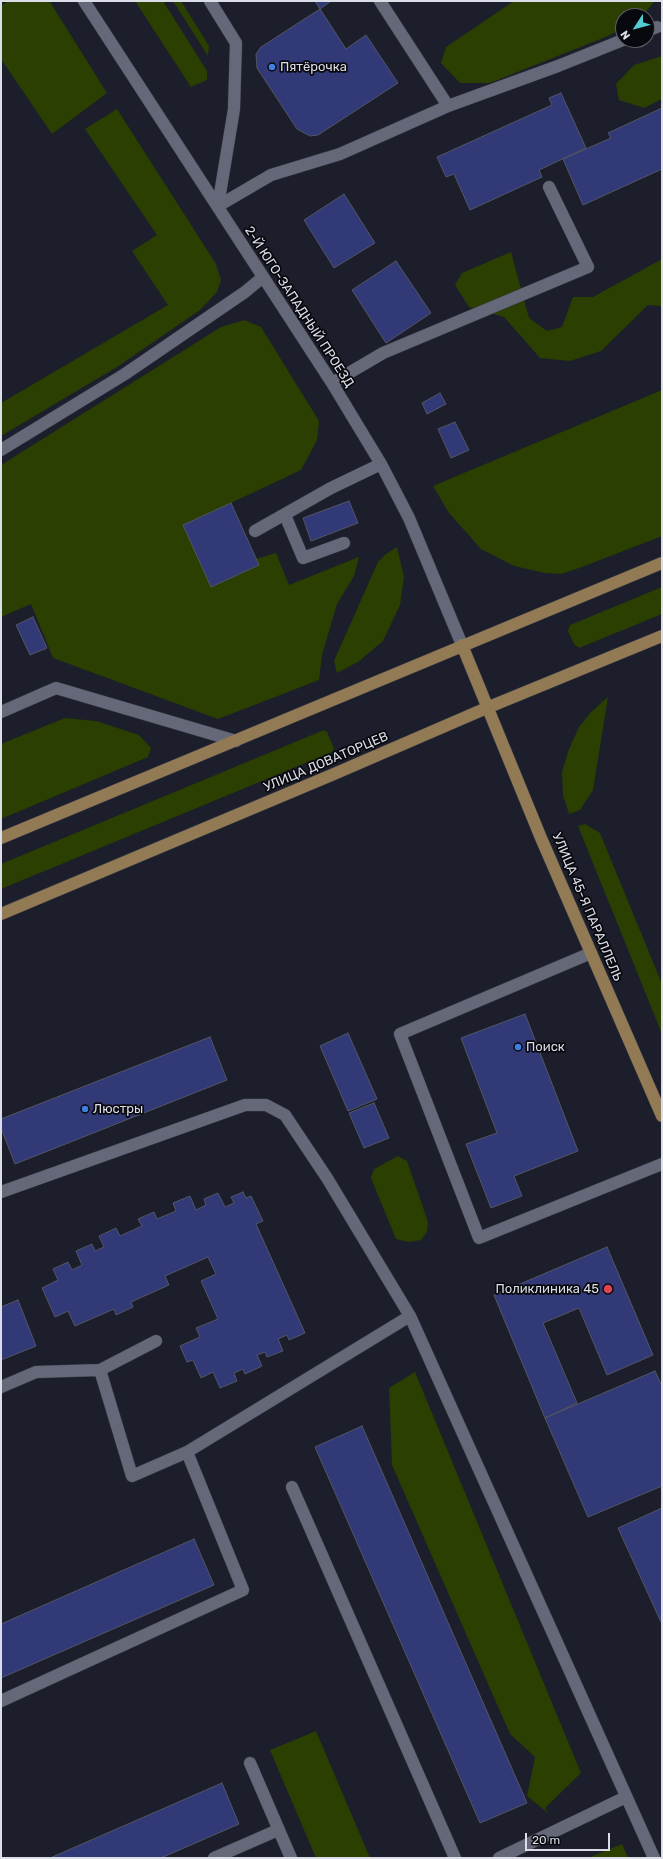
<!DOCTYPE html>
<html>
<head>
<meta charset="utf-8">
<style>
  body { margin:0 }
  #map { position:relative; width:663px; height:1859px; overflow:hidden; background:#1c1e2b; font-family:Rubik,sans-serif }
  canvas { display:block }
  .frame { position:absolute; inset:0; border:2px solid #dcdee7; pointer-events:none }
  .north { position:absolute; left:615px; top:8px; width:40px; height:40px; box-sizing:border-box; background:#08090e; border:1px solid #5d5e65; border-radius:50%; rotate:234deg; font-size:11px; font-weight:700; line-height:16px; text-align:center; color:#dcdee7 }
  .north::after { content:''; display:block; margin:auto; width:14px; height:18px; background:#51ccd3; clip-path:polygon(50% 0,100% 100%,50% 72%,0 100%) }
  .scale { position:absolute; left:525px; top:1833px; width:85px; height:18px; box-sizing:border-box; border:2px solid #dcdee7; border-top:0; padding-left:5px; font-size:12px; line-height:14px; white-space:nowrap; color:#dcdee7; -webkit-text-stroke:3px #08090e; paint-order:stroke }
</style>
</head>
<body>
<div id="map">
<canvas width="663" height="1859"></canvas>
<div class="frame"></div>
<div class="north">N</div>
<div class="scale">20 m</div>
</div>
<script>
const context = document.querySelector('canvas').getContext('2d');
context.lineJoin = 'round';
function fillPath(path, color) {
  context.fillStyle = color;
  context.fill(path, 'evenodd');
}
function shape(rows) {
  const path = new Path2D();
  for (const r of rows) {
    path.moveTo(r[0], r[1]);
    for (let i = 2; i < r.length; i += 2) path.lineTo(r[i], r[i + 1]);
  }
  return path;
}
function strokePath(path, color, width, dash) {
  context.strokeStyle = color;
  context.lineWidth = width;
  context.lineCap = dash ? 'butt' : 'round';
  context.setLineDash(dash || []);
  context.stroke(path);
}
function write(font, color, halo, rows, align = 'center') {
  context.font = font + ' Rubik,sans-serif';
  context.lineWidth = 3.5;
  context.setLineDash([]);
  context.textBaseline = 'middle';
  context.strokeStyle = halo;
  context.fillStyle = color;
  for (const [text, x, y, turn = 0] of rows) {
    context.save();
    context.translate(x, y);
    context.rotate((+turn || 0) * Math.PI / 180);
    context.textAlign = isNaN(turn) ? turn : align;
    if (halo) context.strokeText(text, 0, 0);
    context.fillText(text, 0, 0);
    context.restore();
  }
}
const green = shape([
  [8,1,46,1,50,2,107,93,52,134,1,59,1,6],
  [135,1,163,1,207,71,207,80,191,87],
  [173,1,181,1,209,46,208,56],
  [514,1,655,1,642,16,623,16,623,28,608,36,490,83,460,83,441,63,446,47],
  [662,56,662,99,644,108,619,100,616,84,634,65],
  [117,109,216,264,221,280,217,292,200,310,117,367,1,436,1,403,168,305,132,251,157,235,85,129],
  [511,252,529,318,547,331,562,327,573,297,593,297,662,259,662,306,648,305,601,351,570,361,540,358,504,317,469,307,455,285,462,273],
  [244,320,261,327,319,421,317,440,301,470,184,525,211,587,259,565,256,559,276,553,289,585,359,557,354,576,337,604,322,655,319,680,218,719,53,658,31,604,1,617,1,465,221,327],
  [662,390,662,536,582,567,561,574,545,573,514,566,481,549,449,513,433,486],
  [397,547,404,577,400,605,383,641,358,662,337,673,334,661,378,562,386,554],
  [662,587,662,614,579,648,574,644,568,631,570,625],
  [608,697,593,790,580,810,569,814,563,795,562,772,569,749,579,727,590,713],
  [65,718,96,721,139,735,151,748,148,757,1,819,1,744],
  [324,730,327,732,334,748,332,752,1,889,1,864],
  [585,824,600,833,662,984,662,1034,578,826],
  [398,1156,407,1161,428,1222,427,1232,421,1240,409,1242,396,1239,371,1178,374,1169],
  [415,1372,581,1773,545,1808,549,1814,527,1796,535,1757,510,1734,392,1465,389,1388],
  [316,1731,370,1858,316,1858,270,1750],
  [622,1844,628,1858,589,1858,590,1857]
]);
const building = shape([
  [315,1,331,1,320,9,315,1],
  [320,9,346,49,366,35,398,83,318,135,310,136,297,129,257,68,256,54,261,47,320,9],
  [561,93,586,148,539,170,542,177,470,210,454,174,446,177,437,157,552,105,549,98,561,93],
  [662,108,662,169,583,205,563,159,611,138,608,133,662,108],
  [344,194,375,243,334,268,304,220,344,194],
  [396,261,431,313,386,343,352,290,396,261],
  [440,393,446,404,427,414,422,403,440,393],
  [455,422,469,450,451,458,438,429,455,422],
  [349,501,358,523,311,541,303,518,349,501],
  [231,503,259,565,211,587,183,525,231,503],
  [33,617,47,648,30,655,16,625,33,617],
  [525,1014,578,1151,514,1176,522,1196,491,1208,466,1144,497,1133,461,1038,525,1014],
  [348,1033,377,1099,348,1111,320,1046,348,1033],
  [210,1037,227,1080,15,1164,1,1128,1,1119,210,1037],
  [374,1103,389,1138,364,1148,349,1113,374,1103],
  [243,1192,246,1198,251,1196,263,1221,256,1224,305,1333,289,1340,287,1335,278,1339,283,1351,267,1357,265,1352,257,1355,262,1366,245,1374,243,1369,234,1373,237,1381,220,1388,213,1372,201,1378,193,1360,187,1362,180,1346,200,1337,196,1328,218,1319,201,1281,216,1274,208,1257,165,1276,169,1285,131,1302,133,1307,116,1315,114,1309,75,1326,68,1311,55,1317,42,1288,58,1280,53,1269,68,1262,72,1270,82,1265,76,1251,92,1244,95,1251,104,1247,99,1236,116,1228,120,1236,142,1226,138,1219,154,1212,157,1219,176,1211,173,1203,190,1196,196,1210,206,1205,204,1199,218,1193,225,1207,234,1203,231,1197,243,1192],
  [607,1247,653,1355,607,1375,579,1308,543,1323,577,1403,545,1418,494,1295,607,1247],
  [18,1300,36,1346,1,1360,1,1307,18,1300],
  [655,1371,662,1386,662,1486,588,1517,545,1418,655,1371],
  [362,1426,527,1803,480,1823,315,1447,362,1426],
  [662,1508,662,1622,661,1622,618,1528,662,1508],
  [194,1539,214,1585,1,1678,1,1624,194,1539],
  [222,1783,239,1824,161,1858,50,1858,222,1783]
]);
const minor = shape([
  [84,1,332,383,381,464,409,518,462,645],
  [210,1,236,43,234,109,218,206,271,175,340,154,448,106,380,1],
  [647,31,657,27],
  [448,106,558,66,623,40],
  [332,383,383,353,588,267,549,187],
  [1,450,125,374,245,292,263,277],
  [285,515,303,558,344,543],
  [255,531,331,488,381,464],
  [1,712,56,688,236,741],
  [591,953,400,1034,479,1238,662,1164],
  [1,1192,245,1105,266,1105,285,1115,327,1178,410,1316,654,1858],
  [100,1370,156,1341],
  [1,1387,36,1372,100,1370,132,1476,187,1452,410,1316],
  [292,1487,455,1858],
  [1,1701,243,1590,187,1452],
  [250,1763,291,1858],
  [214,1858,278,1830],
  [499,1858,626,1797]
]);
const major = shape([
  [462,645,541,838,662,1116],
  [1,838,662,563],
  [1,914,334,774,489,707,662,636]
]);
const markers = [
  [272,67,4,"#3f7fe0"],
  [518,1047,4,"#3f7fe0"],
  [85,1109,4,"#3f7fe0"],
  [608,1289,5,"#e0444e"]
];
const poiNames = [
  ["Пятёрочка",280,67],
  ["Поиск",526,1047],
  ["Люстры",93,1109],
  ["Поликлиника 45",599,1289,"right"]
];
const streetNames = [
  ["2-Й ЮГО-ЗАПАДНЫЙ ПРОЕЗД",299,307,57],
  ["УЛИЦА ДОВАТОРЦЕВ",326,762,-23],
  ["УЛИЦА 45-Я ПАРАЛЛЕЛЬ",587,907,67]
];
fillPath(green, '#2a3f00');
fillPath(building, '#323977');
strokePath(building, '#535665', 1);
strokePath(minor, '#393b46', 13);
strokePath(major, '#393b46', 13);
strokePath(minor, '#656878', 12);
strokePath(major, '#917a54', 12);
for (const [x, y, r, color] of markers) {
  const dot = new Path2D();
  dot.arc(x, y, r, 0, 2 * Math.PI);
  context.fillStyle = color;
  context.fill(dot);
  strokePath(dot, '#08090e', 1.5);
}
write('13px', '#dcdee7', '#08090e', poiNames, 'left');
write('13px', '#dcdee7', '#08090e', streetNames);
</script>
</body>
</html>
